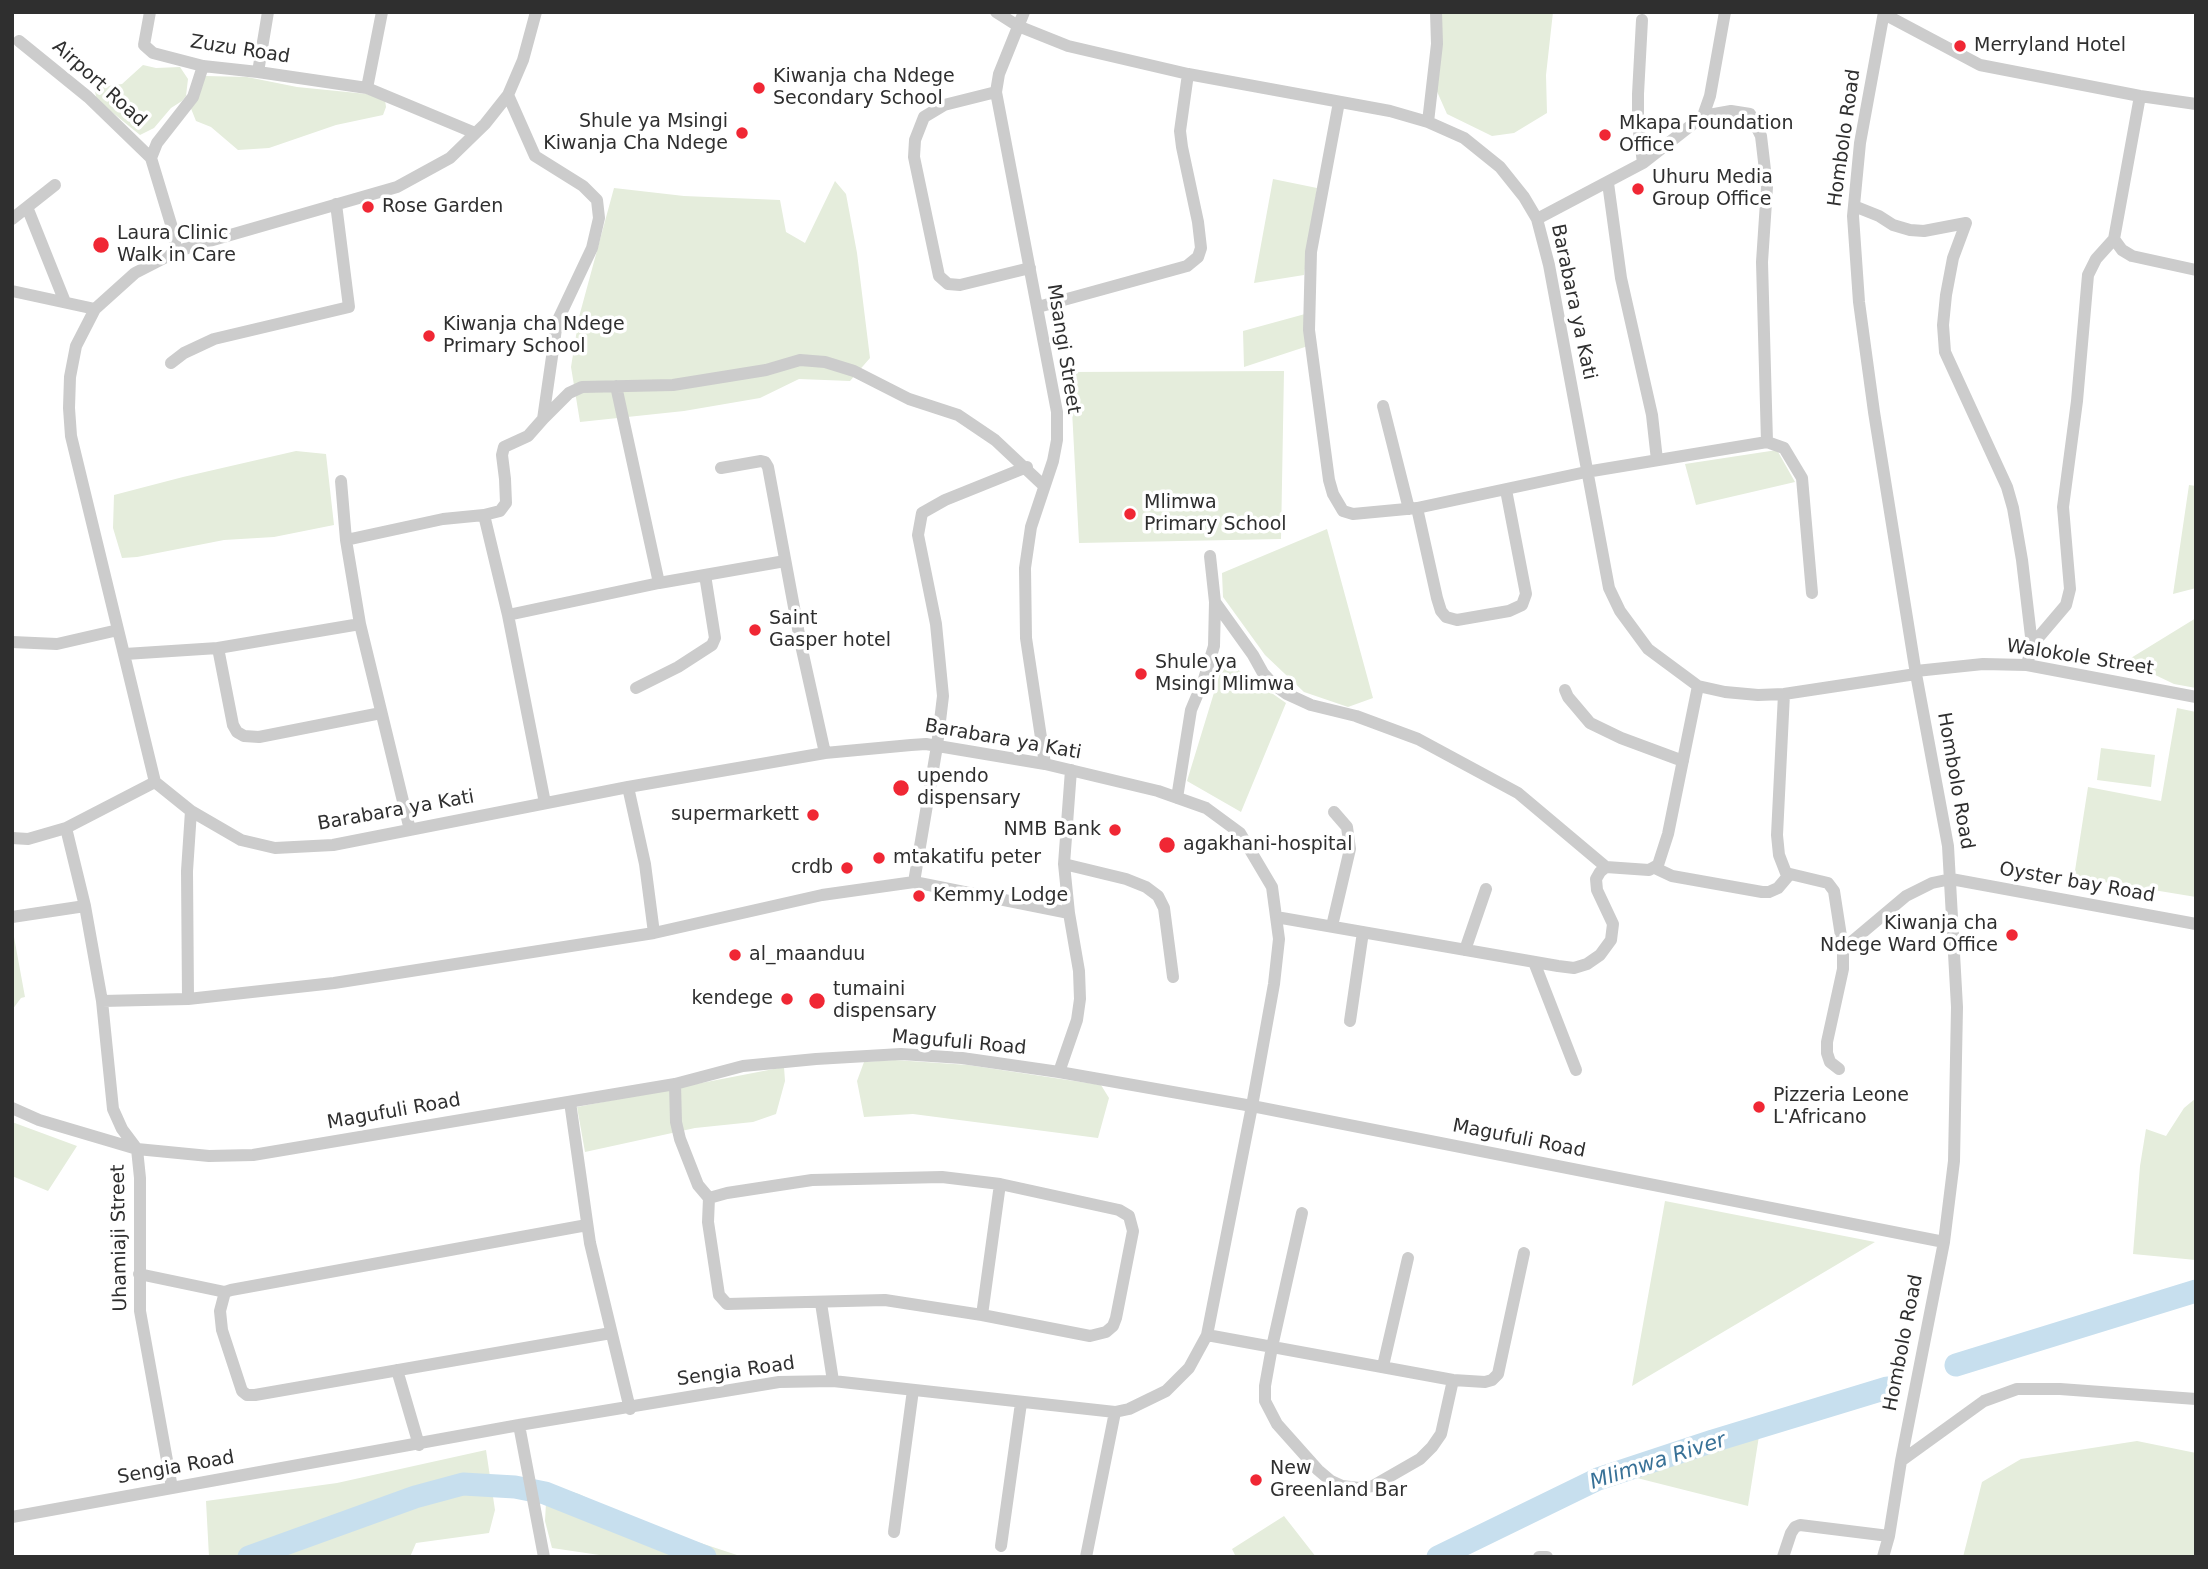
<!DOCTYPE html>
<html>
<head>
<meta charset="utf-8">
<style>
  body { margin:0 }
  #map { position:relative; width:2208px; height:1569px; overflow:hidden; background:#fff; font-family:"DejaVu Sans",sans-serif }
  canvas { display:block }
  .frame { position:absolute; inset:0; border:14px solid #2f2f2f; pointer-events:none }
</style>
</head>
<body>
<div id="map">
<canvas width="2208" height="1569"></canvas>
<div class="frame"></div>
</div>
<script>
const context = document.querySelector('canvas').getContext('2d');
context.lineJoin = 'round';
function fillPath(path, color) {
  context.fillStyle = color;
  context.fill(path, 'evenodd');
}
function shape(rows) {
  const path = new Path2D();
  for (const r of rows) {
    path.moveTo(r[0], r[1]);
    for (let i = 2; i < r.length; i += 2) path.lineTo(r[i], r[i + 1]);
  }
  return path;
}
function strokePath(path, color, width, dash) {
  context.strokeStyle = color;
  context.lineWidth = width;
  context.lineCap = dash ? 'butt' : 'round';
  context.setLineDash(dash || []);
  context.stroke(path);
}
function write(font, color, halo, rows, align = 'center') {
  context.font = font + ' "DejaVu Sans",sans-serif';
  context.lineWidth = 7;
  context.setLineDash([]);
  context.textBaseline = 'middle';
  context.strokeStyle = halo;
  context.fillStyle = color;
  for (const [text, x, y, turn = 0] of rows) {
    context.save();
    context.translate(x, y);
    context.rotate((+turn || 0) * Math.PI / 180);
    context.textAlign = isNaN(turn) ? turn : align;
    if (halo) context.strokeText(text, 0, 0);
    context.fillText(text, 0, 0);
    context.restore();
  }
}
const green = shape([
  [1438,12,1553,12,1546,75,1547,113,1514,133,1492,136,1447,114,1435,87],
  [143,65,156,68,180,67,188,79,186,96,182,101,171,108,154,128,140,135,97,100,94,88,122,84],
  [206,76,247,77,297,87,367,94,385,100,386,107,383,115,336,125,269,148,238,150,211,127,196,121,190,106],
  [1273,179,1317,188,1304,275,1254,283],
  [835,181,846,194,857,253,870,358,850,381,799,379,760,398,684,411,580,422,571,367,579,317,614,188,684,196,780,200,786,232,805,243],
  [1305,314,1308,346,1244,367,1243,331],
  [1284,371,1281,539,1079,543,1070,372],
  [1777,450,1795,482,1696,505,1685,464],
  [296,451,326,454,334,525,274,537,224,540,137,557,122,558,113,528,114,495,183,477],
  [2189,485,2196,486,2196,588,2173,594],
  [1327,529,1373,698,1348,707,1304,692,1265,655,1223,597,1222,573],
  [2196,618,2196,688,2174,684,2126,661],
  [1224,660,1286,703,1241,812,1187,781],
  [2177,708,2196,712,2196,897,2074,877,2088,787,2161,801],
  [2101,748,2155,755,2151,787,2097,780],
  [12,926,25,997,21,998,12,1010],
  [895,1060,968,1065,1101,1085,1109,1098,1098,1138,913,1114,864,1117,857,1081,864,1062],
  [784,1067,785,1081,776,1114,753,1122,695,1128,585,1152,577,1107],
  [2196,1098,2196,1260,2133,1254,2140,1166,2146,1129,2166,1136,2184,1108],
  [12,1122,77,1146,48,1191,12,1176],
  [1665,1201,1875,1242,1632,1386],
  [1759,1436,1748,1506,1629,1476],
  [2137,1441,2196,1453,2196,1557,1963,1557,1982,1482,2021,1459],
  [486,1450,495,1510,489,1533,416,1543,410,1557,209,1557,206,1501,337,1483],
  [547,1484,579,1494,637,1522,743,1557,613,1557,552,1548,545,1521],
  [1284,1516,1316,1557,1236,1557,1232,1549]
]);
const river = shape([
  [1956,1365,2196,1291],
  [249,1557,415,1497,463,1484,515,1487,545,1493,705,1557],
  [1438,1557,1598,1479,1713,1441,1887,1388]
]);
const minor = shape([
  [150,12,144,45,153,53,203,66,258,72,367,88,475,133],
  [996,12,1018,26,1068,46,1188,74,1390,111,1428,122,1464,138,1500,167,1524,197,1537,219,1549,265,1609,588,1620,611,1648,649,1698,686,1725,692,1758,695,1784,694,1916,674],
  [1024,12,999,74,996,92,1057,412,1057,440,1053,461,1031,527,1025,568,1026,638,1045,764],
  [1884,14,1980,65,2140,96,2196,104],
  [1642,20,1638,94,1638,124,1643,163],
  [19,41,88,97,151,158],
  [258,72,268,12],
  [367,88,382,12],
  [996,92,944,105,924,117,915,140,914,157,939,276,948,284,960,285,1030,268],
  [2140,96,2114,239,2122,250,2132,256,2196,270],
  [1339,102,1311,252,1309,330,1329,480,1333,494,1343,511,1353,514,1417,508,1586,472,1767,442,1784,448,1802,478,1812,593],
  [1703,116,1731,111,1750,114,1761,136,1767,187,1762,262,1767,442],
  [1428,122,1437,44,1436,12],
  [1608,183,1621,278,1652,415,1657,460],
  [1854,206,1879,216,1893,225,1910,230,1924,231,1966,223],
  [27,207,65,302],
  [12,219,55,185],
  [1537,219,1643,163,1703,116,1710,96,1725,12],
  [1966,223,1953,258,1946,295,1943,325,1945,352,2007,487,2013,508,2022,560,2032,645,2027,665],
  [176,252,174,234,151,158,157,143,193,97,203,66],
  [12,291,95,309],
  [1038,307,1187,266,1198,257,1201,248,1198,222,1182,147,1180,131,1188,74],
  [171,363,184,353,214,339,349,307,336,204],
  [616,386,659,583],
  [1383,406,1409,509],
  [543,419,569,393,582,387,673,385,766,370,800,360,825,362,854,371,909,399,958,415,995,440,1044,486],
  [721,468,761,461,765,462,768,467,801,645,825,753],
  [341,481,346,540,360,624,410,830],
  [1417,508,1437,598,1441,611,1446,617,1457,620,1509,611,1522,605,1526,594,1506,490],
  [484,515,500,511,506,503,505,479,502,455,504,447,528,436,543,419,557,322,592,248,599,218,597,200,583,186,535,156,508,95],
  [346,540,443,519,484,515,508,615,545,803],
  [1215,602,1253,655,1263,673,1273,684,1287,694,1311,705,1356,716,1418,739,1518,793,1606,867],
  [508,615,659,583,785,561],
  [12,642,57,644,118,630],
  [2032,645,2066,605,2070,589,2063,507,2077,401,2088,275,2096,259,2114,239],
  [218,648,233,725,237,732,244,736,259,737,381,713],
  [125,654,218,648,360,624],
  [1916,671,1983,664,2027,665,2196,697],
  [636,688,678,667,712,645,715,638,705,575],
  [1565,690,1568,697,1590,723,1621,738,1683,761],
  [1784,694,1777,835,1779,855,1786,873,1828,883,1834,891,1843,949,1843,969,1827,1042,1827,1053,1830,1062,1839,1069],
  [628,787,645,864,654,933],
  [1177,798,1191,710,1204,679,1214,646,1215,602,1210,556],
  [66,828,85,906,102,1001,113,1109,122,1129,137,1149,140,1178,140,1311,172,1488],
  [12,838,28,839,66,828,155,782],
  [1064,864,1126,879,1146,887,1158,896,1164,908,1173,977],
  [1655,868,1672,876,1762,892,1769,892,1778,888,1789,875],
  [914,882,937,746,943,696,936,624,918,535,922,513,945,500,1027,467],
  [12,917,85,906],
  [1276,917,1558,966,1574,968,1587,964,1600,955,1611,940,1613,924,1597,890,1596,879,1600,872,1606,867,1649,870,1658,865,1668,834,1698,686],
  [1332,926,1350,849,1347,827,1334,812],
  [1843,949,1906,896,1932,883,1951,879,2196,924],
  [1465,950,1486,889],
  [1534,962,1576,1070],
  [188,999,187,871,191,811],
  [102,1001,188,999,334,983,654,933,822,895,914,882,1069,913],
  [1350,1021,1363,932],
  [1059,1072,1077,1020,1080,999,1079,971,1069,913,1064,864,1071,770],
  [675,1084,676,1122,680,1139,698,1185,709,1198,727,1193,812,1180,942,1177,1000,1184,1119,1210,1129,1216,1133,1231,1116,1318,1113,1326,1106,1332,1090,1336,982,1315,885,1300,727,1304,719,1295,708,1222,709,1198],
  [570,1102,590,1243,630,1409],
  [12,1108,39,1120,137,1149,209,1156,253,1155,675,1084,743,1066,816,1059,901,1054,962,1058,1059,1072,1252,1106,1944,1242],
  [1302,1213,1272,1347,1265,1386,1265,1401,1277,1424,1318,1470,1331,1481,1342,1486,1359,1488,1373,1486,1420,1459,1432,1447,1441,1434,1453,1380],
  [587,1225,231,1290,225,1292,220,1311,222,1330,242,1391,247,1395,255,1395,611,1333],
  [139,1274,225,1292],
  [821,1303,833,1381],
  [982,1315,1000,1184],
  [1207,1335,1453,1380,1485,1382,1492,1380,1498,1374,1524,1253],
  [1383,1366,1408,1258],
  [397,1370,419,1445],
  [519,1425,544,1557],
  [1901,1461,1984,1401,2017,1389,2060,1389,2196,1399],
  [12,1517,519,1425,779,1382,833,1381,1115,1412,1129,1409,1166,1391,1189,1368,1207,1335,1252,1106,1274,984,1279,939,1272,887,1240,833,1206,808,1158,791,1045,764,926,744,911,745,825,753,628,787,333,845,275,848,241,840,191,811,155,782,71,436,69,408,70,377,76,346,95,309,135,273,176,252,199,244,397,187,450,158,485,124,508,95,523,60,536,12],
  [894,1532,913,1390],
  [1001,1546,1021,1403],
  [1086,1557,1115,1412],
  [1539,1557,1547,1557],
  [1783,1557,1791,1533,1795,1527,1800,1525,1889,1536],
  [1883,1557,1889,1536,1901,1461,1944,1242,1954,1161,1957,1007,1948,846,1916,674,1874,412,1859,302,1853,216,1860,143,1884,12]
]);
const markers = [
  [1960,46,7,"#f02734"],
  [759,88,7,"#f02734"],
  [742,133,7,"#f02734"],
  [1605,135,7,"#f02734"],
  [1638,189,7,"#f02734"],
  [368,207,7,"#f02734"],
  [101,245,9,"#f02734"],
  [429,336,7,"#f02734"],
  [1130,514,7,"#f02734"],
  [755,630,7,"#f02734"],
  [1141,674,7,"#f02734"],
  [901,788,9,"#f02734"],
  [813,815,7,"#f02734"],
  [1115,830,7,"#f02734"],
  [1167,845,9,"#f02734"],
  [879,858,7,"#f02734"],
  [847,868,7,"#f02734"],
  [919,896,7,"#f02734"],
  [2012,935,7,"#f02734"],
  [735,955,7,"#f02734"],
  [787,999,7,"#f02734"],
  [817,1001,9,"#f02734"],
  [1759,1107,7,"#f02734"],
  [1256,1480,7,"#f02734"]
];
const poiNames = [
  ["Merryland Hotel",1974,46],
  ["Kiwanja cha Ndege",773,77],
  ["Secondary School",773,99],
  ["Shule ya Msingi",728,122,"right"],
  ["Kiwanja Cha Ndege",728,144,"right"],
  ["Mkapa Foundation",1619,124],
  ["Office",1619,146],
  ["Uhuru Media",1652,178],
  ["Group Office",1652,200],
  ["Rose Garden",382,207],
  ["Laura Clinic",117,234],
  ["Walk in Care",117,256],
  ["Kiwanja cha Ndege",443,325],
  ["Primary School",443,347],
  ["Mlimwa",1144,503],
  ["Primary School",1144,525],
  ["Saint",769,619],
  ["Gasper hotel",769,641],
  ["Shule ya",1155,663],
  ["Msingi Mlimwa",1155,685],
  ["upendo",917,777],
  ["dispensary",917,799],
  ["supermarkett",799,815,"right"],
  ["NMB Bank",1101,830,"right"],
  ["agakhani-hospital",1183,845],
  ["mtakatifu peter",893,858],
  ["crdb",833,868,"right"],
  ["Kemmy Lodge",933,896],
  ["Kiwanja cha",1998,924,"right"],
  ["Ndege Ward Office",1998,946,"right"],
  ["al_maanduu",749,955],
  ["tumaini",833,990],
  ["dispensary",833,1012],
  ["kendege",773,999,"right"],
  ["Pizzeria Leone",1773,1096],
  ["L'Africano",1773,1118],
  ["New",1270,1469],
  ["Greenland Bar",1270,1491]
];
const streetNames = [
  ["Zuzu Road",240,50,9],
  ["Airport Road",99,84,42],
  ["Hombolo Road",1845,138,-82],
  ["Barabara ya Kati",1573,302,78],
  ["Msangi Street",1063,349,81],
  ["Walokole Street",2080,658,9],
  ["Barabara ya Kati",1003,740,10],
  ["Hombolo Road",1955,781,80],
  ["Barabara ya Kati",396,811,-10],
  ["Oyster bay Road",2077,883,10],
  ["Magufuli Road",959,1043,5],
  ["Magufuli Road",394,1112,-10],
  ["Magufuli Road",1519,1139,11],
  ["Uhamiaji Street",120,1238,-91],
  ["Hombolo Road",1904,1343,-79],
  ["Sengia Road",736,1372,-8],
  ["Sengia Road",176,1468,-10]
];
const waterNames = [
  ["Mlimwa River",1658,1462,-18]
];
fillPath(green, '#e5eddc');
strokePath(river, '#c7dfee', 23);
strokePath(minor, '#ccc', 12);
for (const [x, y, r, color] of markers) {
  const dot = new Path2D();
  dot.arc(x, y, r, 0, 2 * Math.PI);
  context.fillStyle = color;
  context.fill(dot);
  strokePath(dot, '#fff', 2.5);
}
write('19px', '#2f2f2f', '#fff', poiNames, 'left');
write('19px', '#2f2f2f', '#fff', streetNames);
write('italic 21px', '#387197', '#fff', waterNames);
</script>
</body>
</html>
